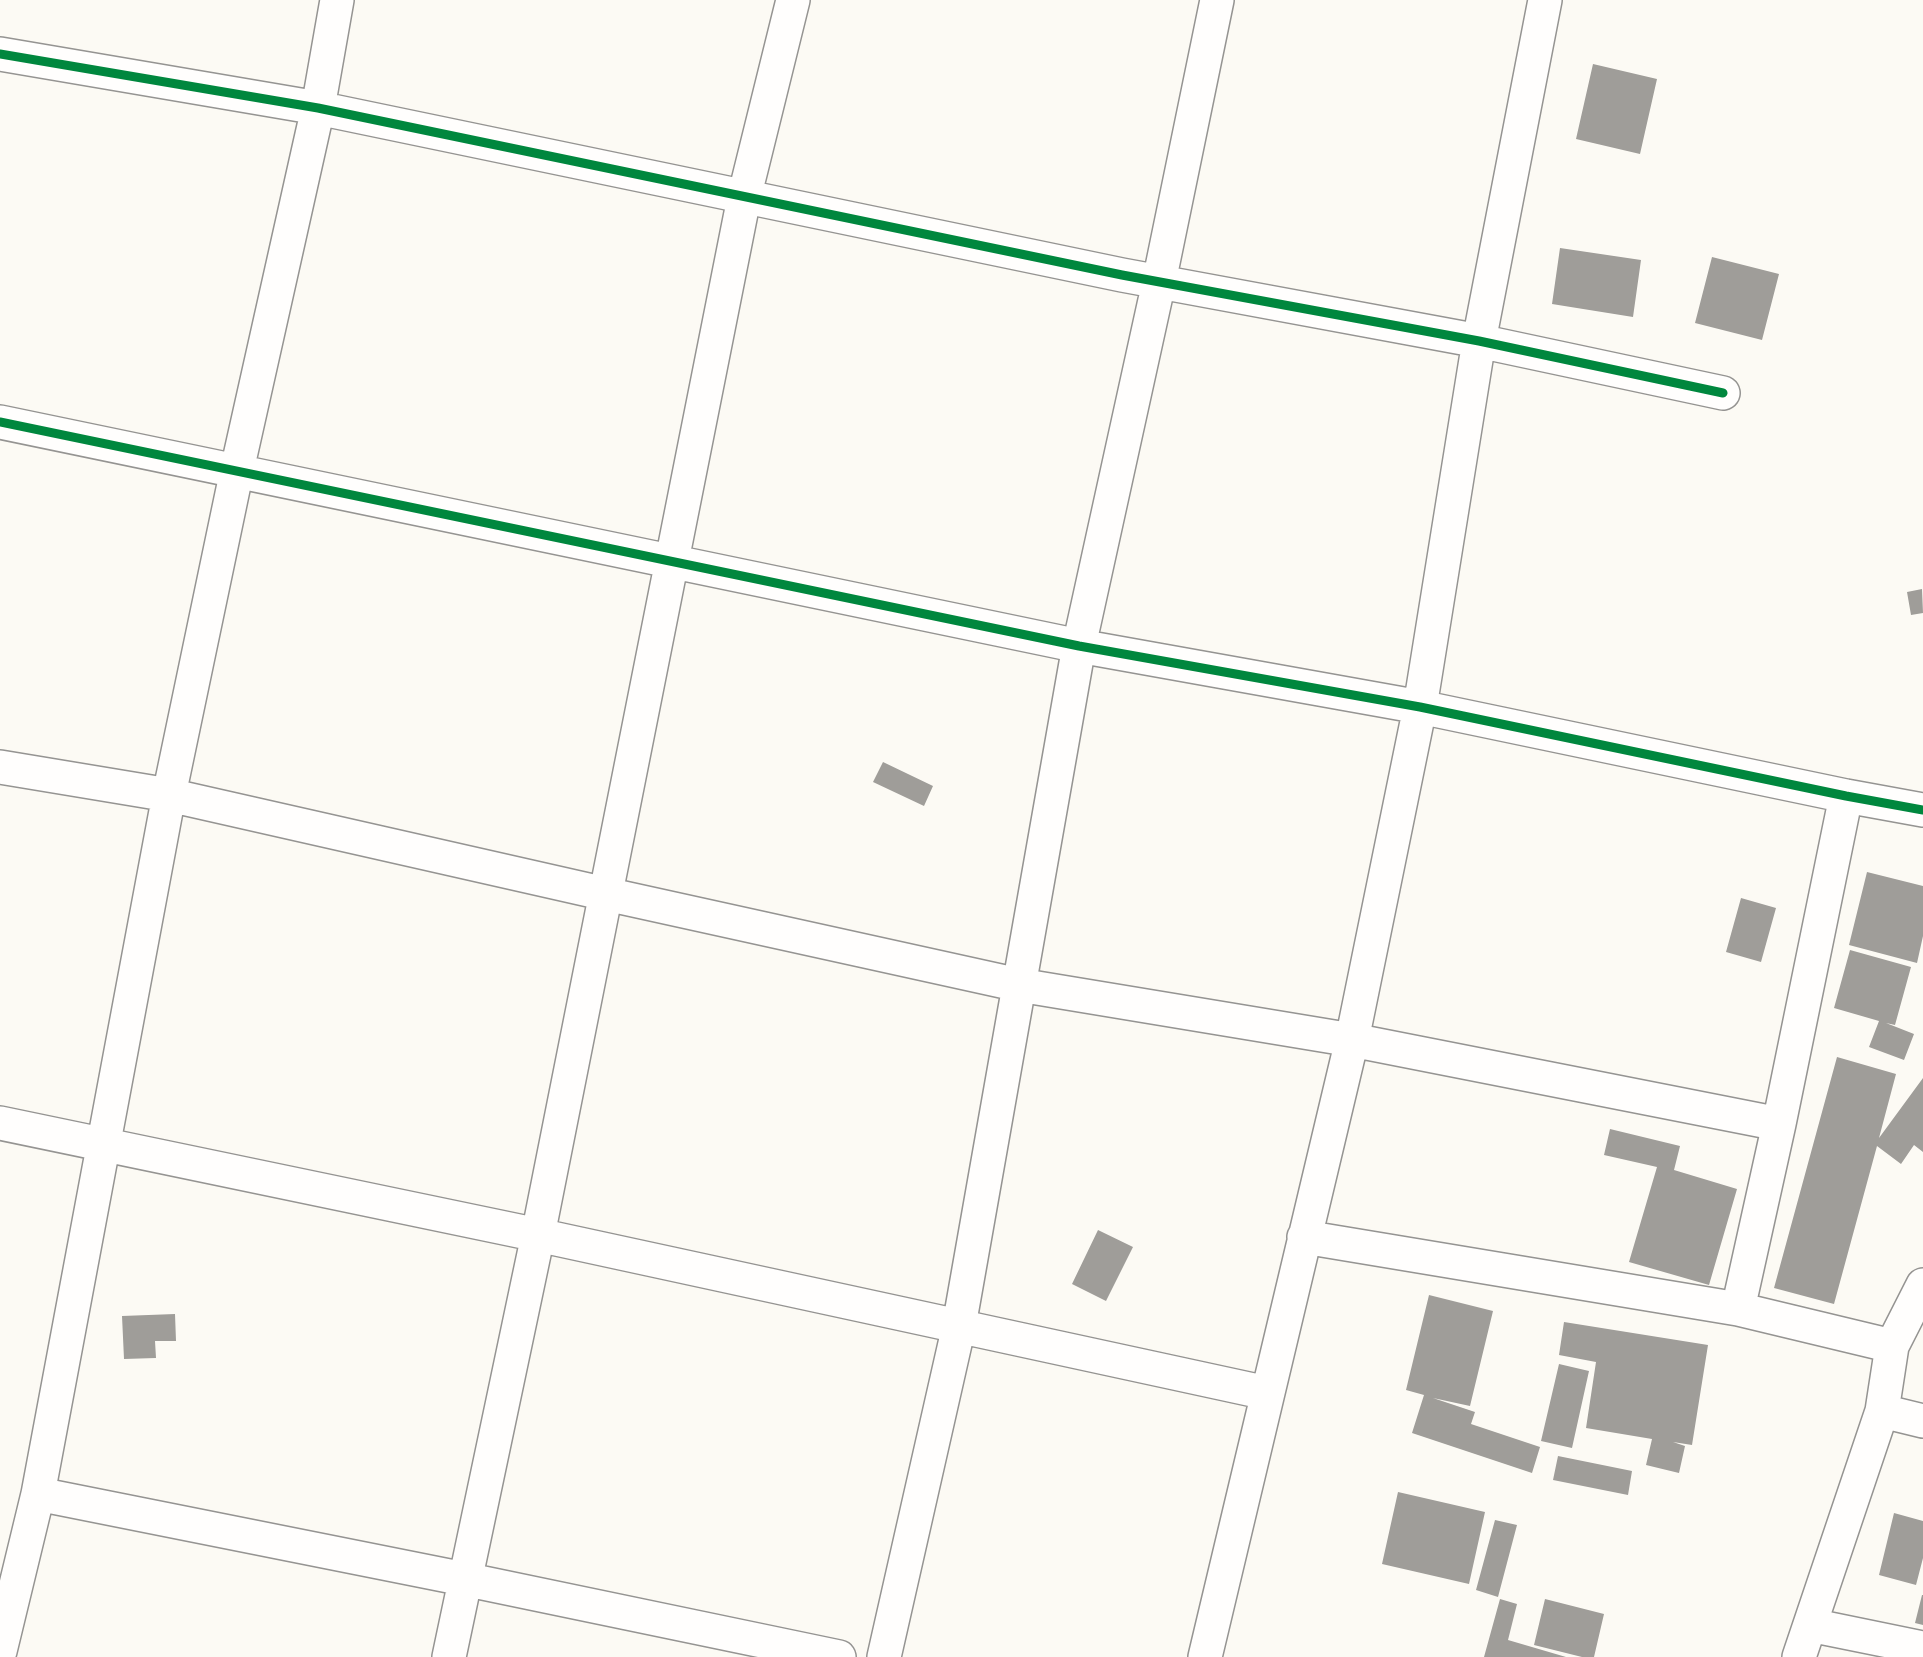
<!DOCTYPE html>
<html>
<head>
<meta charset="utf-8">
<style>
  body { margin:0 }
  canvas { display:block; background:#fcfaf4 }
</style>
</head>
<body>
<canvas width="1923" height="1657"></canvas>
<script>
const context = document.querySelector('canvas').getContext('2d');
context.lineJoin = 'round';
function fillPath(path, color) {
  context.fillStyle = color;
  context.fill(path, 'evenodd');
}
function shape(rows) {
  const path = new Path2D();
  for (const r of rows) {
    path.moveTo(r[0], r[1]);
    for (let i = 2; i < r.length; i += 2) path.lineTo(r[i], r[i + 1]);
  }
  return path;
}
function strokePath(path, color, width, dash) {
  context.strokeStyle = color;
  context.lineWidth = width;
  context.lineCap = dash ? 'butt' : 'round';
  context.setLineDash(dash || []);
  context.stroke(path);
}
const building = shape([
  [1593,64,1657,79,1640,154,1576,139],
  [1560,248,1641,260,1633,317,1552,304],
  [1712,257,1779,274,1762,340,1695,323],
  [1922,589,1923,613,1911,615,1907,592],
  [883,762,933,786,924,806,873,782],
  [1867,872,1923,886,1923,936,1917,963,1849,945],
  [1741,898,1776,908,1761,962,1726,952],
  [1850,950,1911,967,1895,1025,1886,1023,1914,1034,1904,1060,1869,1047,1879,1021,1834,1008],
  [1837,1057,1896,1074,1879,1138,1923,1078,1923,1152,1914,1145,1901,1164,1877,1146,1834,1304,1774,1288],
  [1610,1129,1680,1146,1674,1170,1737,1189,1709,1285,1629,1262,1657,1167,1604,1155],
  [1098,1230,1133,1247,1106,1301,1072,1284],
  [1429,1295,1493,1311,1470,1406,1433,1398,1475,1412,1471,1424,1540,1447,1532,1473,1412,1433,1424,1395,1406,1390],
  [175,1314,176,1341,155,1341,156,1358,124,1359,122,1316],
  [1564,1322,1708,1345,1692,1445,1673,1442,1685,1446,1679,1473,1646,1465,1652,1439,1586,1428,1596,1362,1559,1355],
  [1559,1364,1589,1371,1572,1448,1541,1441],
  [1558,1456,1632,1471,1628,1495,1553,1480],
  [1398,1492,1485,1512,1469,1584,1382,1564],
  [1894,1513,1923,1521,1923,1558,1916,1585,1879,1575],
  [1495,1520,1517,1525,1498,1597,1476,1590],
  [1922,1595,1923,1595,1923,1625,1915,1623],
  [1500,1599,1517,1604,1508,1640,1566,1657,1484,1657],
  [1545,1599,1604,1614,1594,1657,1582,1657,1534,1645]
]);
const minor = shape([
  [0,54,318,108,1122,275,1479,341,1723,393],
  [0,422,1079,646,1420,707,1846,796,1923,810],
  [0,767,169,795,606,894,1019,985,1352,1040,1779,1124],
  [0,1123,538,1235,1267,1393],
  [1304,1237,1738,1309,1892,1346],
  [1738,1309,1779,1124,1846,796],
  [1882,1411,1923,1421],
  [38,1494,464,1579,839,1657],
  [1810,1625,1923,1648],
  [0,1651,38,1494,169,795,237,470,318,108,337,0],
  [449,1657,538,1235,744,198,793,0],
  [884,1657,959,1326,1079,646,1159,282,1217,0],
  [1205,1657,1352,1040,1420,707,1479,341,1545,0],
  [1799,1657,1882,1411,1892,1346,1923,1285]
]);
const cycleway = shape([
  [0,54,318,108,1122,275,1479,341,1723,393],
  [0,422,1079,646,1420,707,1846,796,1923,810]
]);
fillPath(building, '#9f9d99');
strokePath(minor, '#959492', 36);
strokePath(minor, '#fffefd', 33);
strokePath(cycleway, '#00873e', 9);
</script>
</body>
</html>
